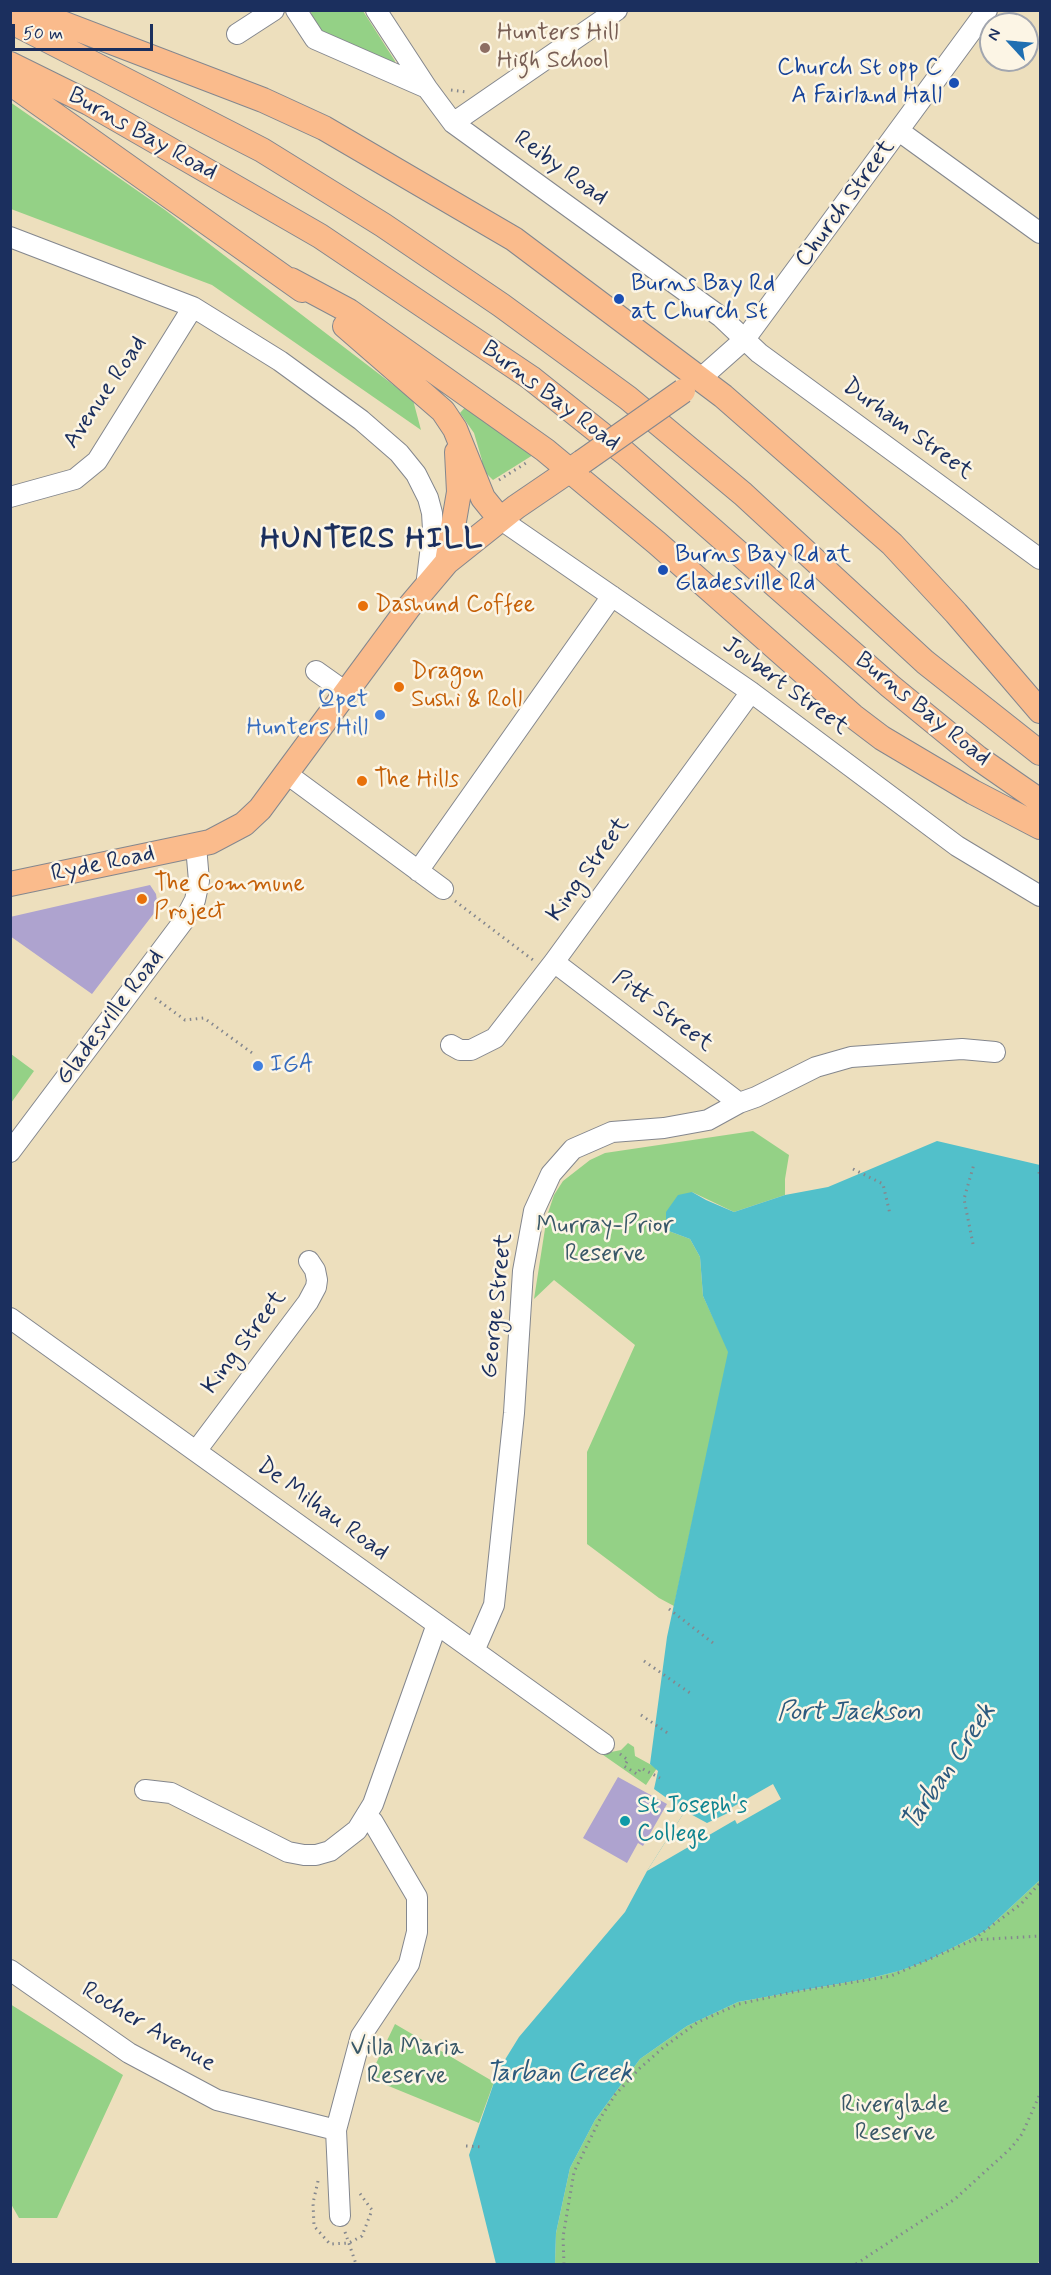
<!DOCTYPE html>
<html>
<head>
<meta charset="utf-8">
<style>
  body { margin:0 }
  #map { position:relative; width:1051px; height:2275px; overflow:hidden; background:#eddfbd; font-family:Mynerve,sans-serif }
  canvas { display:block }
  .frame { position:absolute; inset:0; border:12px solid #1b2f5e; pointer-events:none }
  .north { position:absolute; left:979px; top:12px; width:60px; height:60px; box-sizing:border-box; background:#fcf5e5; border:2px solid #a2a6af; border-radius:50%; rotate:296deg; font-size:16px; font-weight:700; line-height:24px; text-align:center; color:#1b2f5e }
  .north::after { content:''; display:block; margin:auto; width:21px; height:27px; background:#1f6fb2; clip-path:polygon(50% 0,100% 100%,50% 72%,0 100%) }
  .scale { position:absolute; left:12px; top:24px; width:141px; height:27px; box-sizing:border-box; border:3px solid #1b2f5e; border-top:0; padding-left:8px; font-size:18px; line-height:21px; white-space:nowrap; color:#1b2f5e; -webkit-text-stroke:4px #fcf5e5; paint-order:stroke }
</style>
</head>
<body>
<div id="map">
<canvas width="1051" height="2275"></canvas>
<div class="frame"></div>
<div class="north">N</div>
<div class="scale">50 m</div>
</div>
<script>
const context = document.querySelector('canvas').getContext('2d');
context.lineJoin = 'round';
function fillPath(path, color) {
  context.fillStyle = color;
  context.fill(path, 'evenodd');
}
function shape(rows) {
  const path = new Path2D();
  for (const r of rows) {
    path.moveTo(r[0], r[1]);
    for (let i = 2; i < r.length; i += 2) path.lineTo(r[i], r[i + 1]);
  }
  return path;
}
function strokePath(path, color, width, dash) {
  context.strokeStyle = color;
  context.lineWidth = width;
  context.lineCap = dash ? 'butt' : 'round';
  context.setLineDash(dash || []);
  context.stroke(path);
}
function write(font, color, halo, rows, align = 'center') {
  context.font = font + ' Mynerve,sans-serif';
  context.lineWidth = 5;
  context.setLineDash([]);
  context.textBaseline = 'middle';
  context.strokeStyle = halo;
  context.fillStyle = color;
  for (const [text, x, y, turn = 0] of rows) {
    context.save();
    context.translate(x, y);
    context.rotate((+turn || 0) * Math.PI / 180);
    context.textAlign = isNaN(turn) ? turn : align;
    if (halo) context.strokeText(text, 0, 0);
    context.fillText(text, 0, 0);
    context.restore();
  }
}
const green = shape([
  [311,11,363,11,395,61,394,65,334,43,312,23],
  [10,102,165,210,413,400,421,430,212,285,11,209],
  [468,404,533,455,493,480,482,469,482,460,474,433,460,413],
  [11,1054,34,1071,11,1103],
  [753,1131,789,1155,785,1179,785,1195,734,1212,692,1192,666,1230,690,1239,700,1257,703,1296,729,1352,674,1606,659,1598,587,1544,587,1452,635,1345,554,1280,534,1299,547,1216,554,1195,563,1181,590,1160,605,1153],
  [628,1743,634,1747,635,1756,657,1768,646,1785,596,1750,611,1752,621,1750],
  [1040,1880,1040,2260,1037,2264,555,2264,556,2233,570,2168,595,2120,640,2059,687,2026,738,2002,871,1978,899,1971,927,1961,985,1931],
  [10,2004,123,2075,57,2218,19,2218,11,2204],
  [395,2024,494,2082,479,2123,369,2078]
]);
const water = shape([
  [937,1141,1040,1165,1040,1880,985,1931,927,1961,899,1971,871,1978,738,2002,687,2026,640,2059,595,2120,570,2168,556,2233,555,2264,496,2264,469,2155,498,2071,519,2037,625,1912,647,1871,685,1811,654,1789,658,1771,650,1764,667,1637,728,1352,703,1296,700,1257,690,1239,666,1230,666,1212,678,1195,692,1192,706,1200,734,1212,785,1195,828,1187]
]);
const pier = shape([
  [773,1784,781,1799,737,1824,735,1820,647,1871,685,1811,707,1823,730,1812,729,1809]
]);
const building = shape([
  [150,885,156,894,158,908,92,994,10,936,10,917],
  [618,1777,667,1804,643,1846,638,1843,627,1863,583,1838]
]);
const path = shape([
  [451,90,466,92],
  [499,480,526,463],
  [455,901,533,960],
  [155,998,185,1020,204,1018,255,1055],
  [853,1169,883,1184,890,1214],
  [1039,1172,1040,1177],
  [973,1244,964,1199,974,1164],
  [669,1609,713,1643],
  [644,1661,690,1693],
  [641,1715,669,1734],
  [620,1754,628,1760,624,1766,637,1774,641,1768,660,1778],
  [974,1939,1021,1904,1040,1883],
  [466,2146,483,2147],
  [318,2181,313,2203,314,2226,330,2244,349,2243,362,2236,372,2210,358,2191],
  [345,2232,356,2264],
  [564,2264,563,2237,574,2172,601,2117,615,2095,640,2068,664,2047,698,2022,739,2004,793,1992,891,1976,973,1940,1040,1936],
  [856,2264,955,2199,1011,2148,1022,2134,1040,2094]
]);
const minor = shape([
  [296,10,315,39,427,88],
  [376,10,427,88,453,123,721,317,759,353,1040,559],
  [237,34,274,10],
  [453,123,617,10],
  [899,131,1040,233],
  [10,237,193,307,280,361,361,420,399,453,416,474,428,498,432,513,433,529,426,587],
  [701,378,745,339,987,10],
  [10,497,75,479,97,461,193,307],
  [500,519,751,692,957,846,1040,896],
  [316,671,347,693],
  [287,774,443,889],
  [418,871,612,596],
  [554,962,739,1103],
  [451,1045,460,1050,471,1050,495,1038,554,962,751,692],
  [10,1152,185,919,195,900,199,881,196,846],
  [10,1318,604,1744],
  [196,1451,308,1302,316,1287,317,1280,315,1270,309,1261],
  [474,1651,494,1605,514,1413,523,1271,534,1211,551,1174,573,1149,612,1132,664,1128,708,1120,739,1103,756,1097,816,1067,851,1057,962,1049,995,1052],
  [145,1790,171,1793,288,1852,304,1855,316,1855,330,1851,357,1830,373,1804,437,1624],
  [10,1970,129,2053,217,2100,336,2130],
  [340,2216,336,2130,361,2036,409,1964,417,1932,417,1897,373,1822,366,1817]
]);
const major = shape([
  [28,10,263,100,324,128,514,239,723,396,892,544,956,613,1040,711],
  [10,21,262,150,383,225,501,305,628,398,743,494,925,662,1040,753],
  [10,64,89,103,320,236,531,378,625,453,890,686,978,758,1040,801],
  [10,83,302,290],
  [291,280,349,311,545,450,657,543,853,716,882,738,973,792,1040,827],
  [345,326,443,411,455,429,483,498,500,519],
  [447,562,459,492,457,452],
  [10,884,210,842,244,824,260,809,409,607,447,562,516,507,582,462]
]);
const majorBridge = shape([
  [582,462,683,391]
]);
const markers = [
  [485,48,6,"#8d6e63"],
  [954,83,6,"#1a4fb4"],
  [619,299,6,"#1a4fb4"],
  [663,570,6,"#1a4fb4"],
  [363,606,6,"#e8710a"],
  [399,687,6,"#e8710a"],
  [380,715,6,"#3f7fe0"],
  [362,781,6,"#e8710a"],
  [142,899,6,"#e8710a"],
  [258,1066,6,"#3f7fe0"],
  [625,1821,6,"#0f9aa8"]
];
const educationNames = [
  ["Hunters Hill",497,34],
  ["High School",497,62]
];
const transitNames = [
  ["Church St opp C",942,69,"right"],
  ["A Fairland Hall",942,97,"right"],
  ["Burns Bay Rd",631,285],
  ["at Church St",631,313],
  ["Burns Bay Rd at",675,556],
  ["Gladesville Rd",675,584]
];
const streetNames = [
  ["Burns Bay Road",142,135,29],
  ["Reiby Road",560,169,36],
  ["Church Street",846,204,-54],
  ["Avenue Road",106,393,-56],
  ["Burns Bay Road",550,397,37],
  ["Durham Street",907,430,36],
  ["Joubert Street",785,687,36],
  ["Burns Bay Road",922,710,39],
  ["Ryde Road",103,865,-12],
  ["King Street",589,870,-54],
  ["Pitt Street",662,1012,37],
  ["Gladesville Road",111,1018,-53],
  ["George Street",498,1306,-84],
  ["King Street",245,1343,-53],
  ["De Milhau Road",322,1510,36],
  ["Rocher Avenue",148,2028,31]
];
const foodNames = [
  ["Dashund Coffee",375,606],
  ["Dragon",411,673],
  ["Sushi & Roll",411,701],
  ["The Hills",374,781],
  ["The Commune",154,885],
  ["Project",154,913]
];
const shopNames = [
  ["Qpet",368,701],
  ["Hunters Hill",368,729],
  ["IGA",270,1066,"left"]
];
const parkNames = [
  ["Murray-Prior",605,1227],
  ["Reserve",605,1255],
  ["Villa Maria",407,2049],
  ["Reserve",407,2077],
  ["Riverglade",895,2106],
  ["Reserve",895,2134]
];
const cultureNames = [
  ["St Joseph's",637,1807],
  ["College",637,1835]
];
const waterNames = [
  ["Port Jackson",849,1714],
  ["Tarban Creek",950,1768,-56],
  ["Tarban Creek",559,2075]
];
const districtNames = [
  ["HUNTERS HILL",372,541]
];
fillPath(green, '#94d186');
fillPath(water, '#52c0ca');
fillPath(pier, '#eddfbd');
fillPath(building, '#aea3cf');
strokePath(minor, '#84878e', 22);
strokePath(major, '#84878e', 26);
strokePath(path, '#84878e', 3, [1.5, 4.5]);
strokePath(minor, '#fff', 20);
strokePath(major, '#fabb8c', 24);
strokePath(majorBridge, '#84878e', 26, []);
strokePath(majorBridge, '#fabb8c', 24);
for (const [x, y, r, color] of markers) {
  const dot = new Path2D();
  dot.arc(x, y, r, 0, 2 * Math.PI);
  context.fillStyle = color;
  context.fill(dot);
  strokePath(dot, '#fcf5e5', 2);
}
write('24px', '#785e54', '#fcf5e5', educationNames, 'left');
write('24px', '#164399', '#fcf5e5', transitNames, 'left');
write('24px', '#1b2f5e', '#fcf5e5', streetNames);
write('24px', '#c56008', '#fcf5e5', foodNames, 'left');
write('24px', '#366cbe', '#fcf5e5', shopNames, 'right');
write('24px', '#395868', '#fcf5e5', parkNames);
write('24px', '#0d838f', '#fcf5e5', cultureNames, 'left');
write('italic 26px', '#2c5a7e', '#fcf5e5', waterNames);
context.letterSpacing = '1.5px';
write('bold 30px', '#1b2f5e', '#fcf5e5', districtNames);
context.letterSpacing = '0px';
</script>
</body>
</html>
